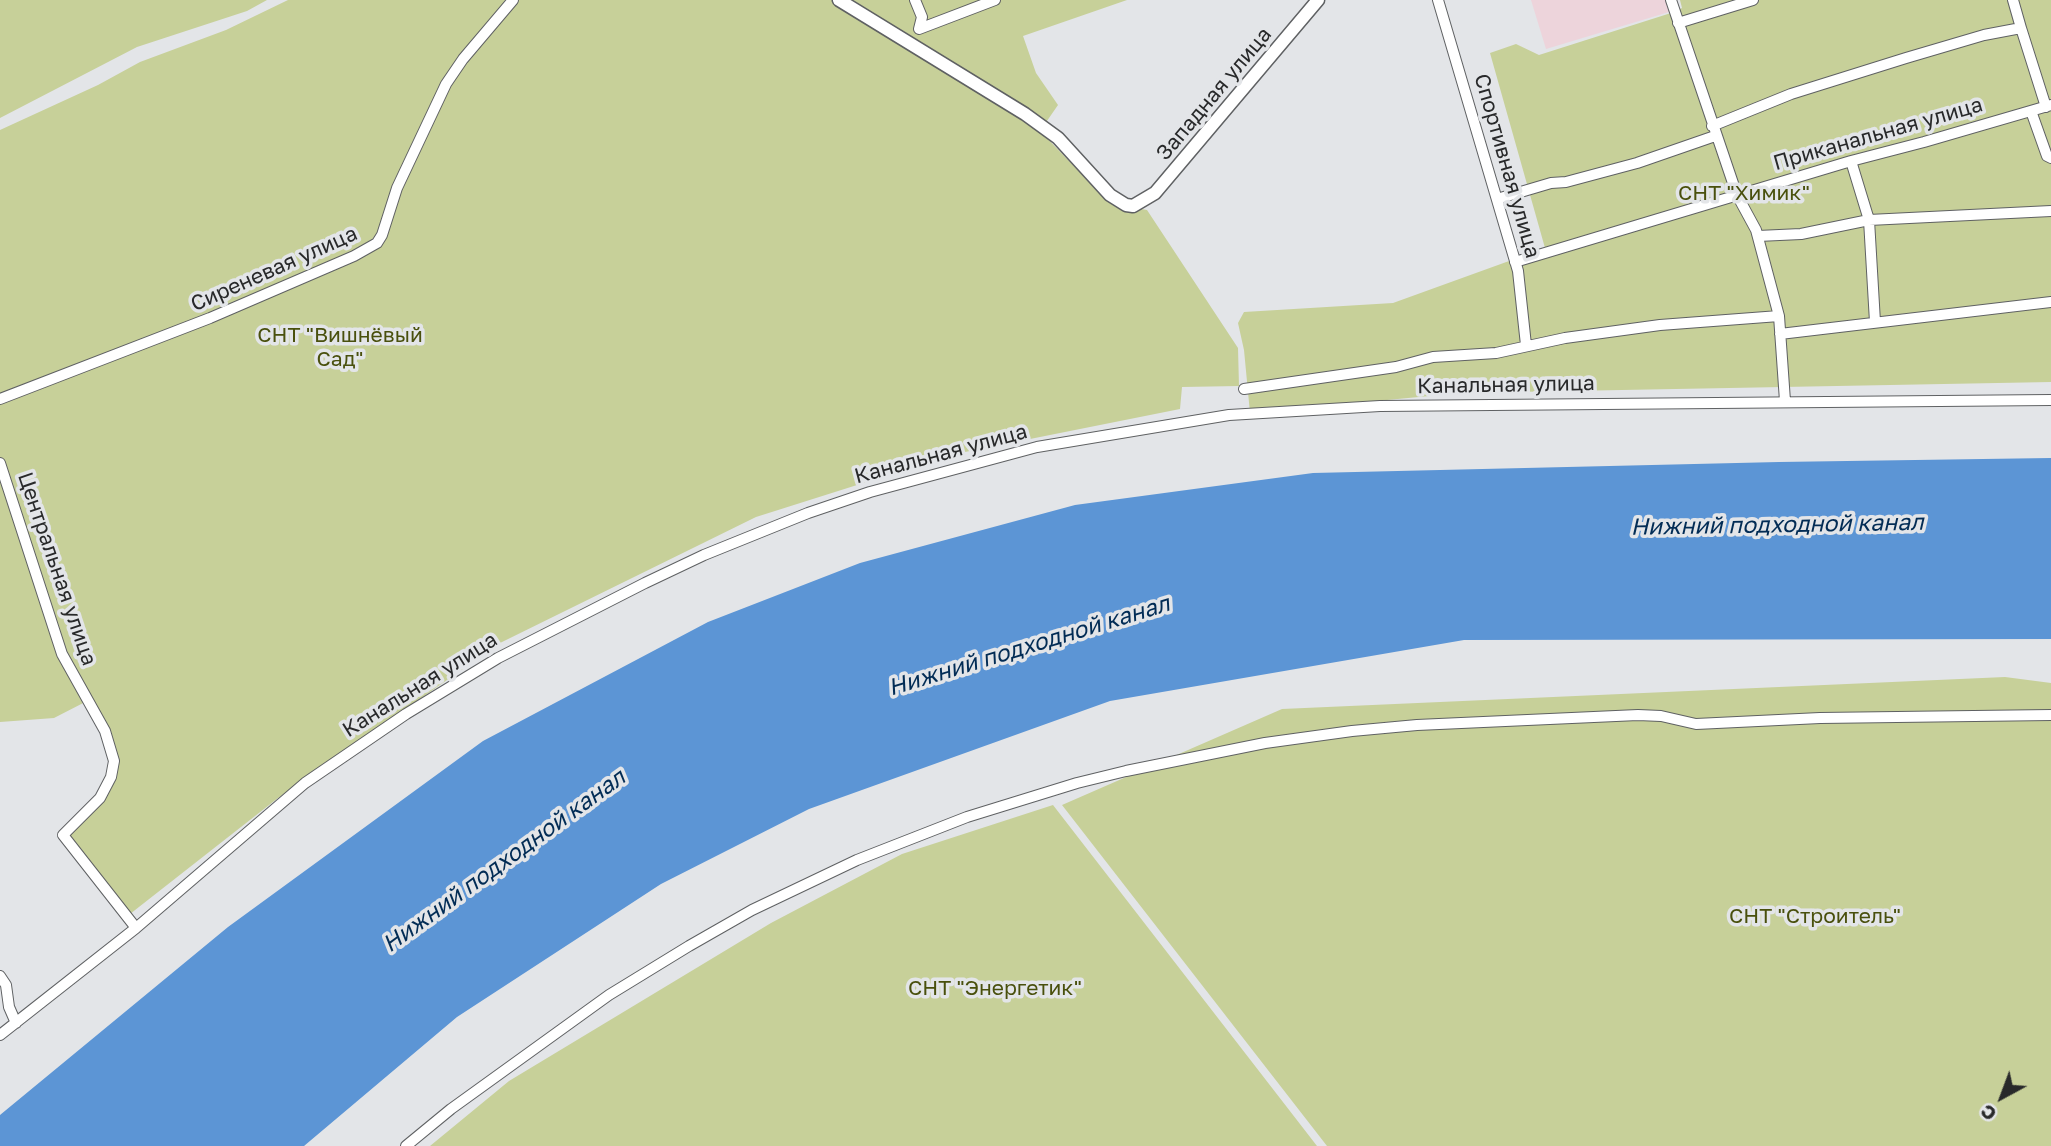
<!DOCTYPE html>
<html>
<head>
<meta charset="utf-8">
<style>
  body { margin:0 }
  #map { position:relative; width:2051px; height:1146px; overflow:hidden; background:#e3e5e8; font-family:"Golos Text",sans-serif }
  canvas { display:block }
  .north { position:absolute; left:1967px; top:1062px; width:70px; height:70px; -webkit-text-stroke:5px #e3e5e8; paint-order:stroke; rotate:221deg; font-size:19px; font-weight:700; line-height:28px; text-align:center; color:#28292a }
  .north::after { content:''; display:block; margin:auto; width:24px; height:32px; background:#28292a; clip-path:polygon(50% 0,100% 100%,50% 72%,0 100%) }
</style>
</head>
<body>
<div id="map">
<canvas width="2051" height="1146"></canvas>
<div class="north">С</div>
</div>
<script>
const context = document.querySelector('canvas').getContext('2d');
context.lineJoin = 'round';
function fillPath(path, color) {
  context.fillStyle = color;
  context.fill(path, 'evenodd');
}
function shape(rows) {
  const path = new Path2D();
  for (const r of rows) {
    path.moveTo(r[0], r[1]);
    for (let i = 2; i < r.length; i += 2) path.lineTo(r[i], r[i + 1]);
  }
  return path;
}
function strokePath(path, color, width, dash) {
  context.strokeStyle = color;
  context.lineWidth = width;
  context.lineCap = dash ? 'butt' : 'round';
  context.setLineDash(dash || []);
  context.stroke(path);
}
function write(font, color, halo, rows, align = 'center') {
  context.font = font + ' "Golos Text",sans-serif';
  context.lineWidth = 7;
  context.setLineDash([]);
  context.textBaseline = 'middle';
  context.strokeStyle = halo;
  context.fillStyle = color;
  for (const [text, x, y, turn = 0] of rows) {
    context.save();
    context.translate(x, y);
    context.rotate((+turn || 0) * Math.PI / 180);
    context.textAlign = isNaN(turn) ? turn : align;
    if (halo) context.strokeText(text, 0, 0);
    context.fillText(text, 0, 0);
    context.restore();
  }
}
const industrial = shape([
  [1531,0,1665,0,1669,12,1546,49]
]);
const green = shape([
  [0,0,267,0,247,11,137,47,0,118],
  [288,0,1127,0,1023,36,1036,73,1058,105,1040,131,1102,195,1118,205,1147,210,1238,348,1239,386,1182,387,1180,409,955,454,756,517,500,643,278,798,130,914,76,850,67,829,102,794,116,766,91,699,54,718,0,722,0,130,98,85,140,62,226,30],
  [1680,0,2051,0,2051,382,1461,393,1250,413,1244,350,1238,323,1244,312,1393,303,1545,248,1490,53,1516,44,1539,55,1671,13,1682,8],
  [2005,677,2051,683,2051,1146,1327,1146,1062,805,1282,709],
  [1053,805,1317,1146,430,1146,509,1081,771,923,902,854]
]);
const water = shape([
  [2051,458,2051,639,1464,640,1110,701,809,809,661,884,457,1017,304,1146,0,1146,0,1115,228,927,483,741,708,622,860,563,1075,505,1313,473,1779,462]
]);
const minor = shape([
  [915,0,922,17,919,29,995,0],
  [1438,0,1518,271,1526,345],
  [1671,0,1737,195,1756,230,1779,316,1785,401],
  [2013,0,2021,28],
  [1678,23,1753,0],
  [2031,111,2047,156,2051,158],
  [1712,126,1791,94,1906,58,1984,35,2021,28,2046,107],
  [1851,161,1869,220,1875,322],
  [1497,199,1551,183,1566,182,1637,163,1715,136],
  [1758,236,1801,234,1869,220,2051,211],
  [1515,262,1851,161,1924,142,2051,105],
  [1780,334,2051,302],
  [1244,389,1396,367,1433,357,1496,353,1565,338,1660,325,1779,316],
  [0,399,210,318,354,256,377,243,382,235,397,188,446,84,463,59,513,0],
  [0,463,62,654,105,731,114,761,111,777,100,798,63,835,136,928],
  [0,976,6,985,9,1007,16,1023],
  [0,1035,136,928,305,783,406,714,498,658,645,583,704,555,808,513,870,492,1037,447,1229,415,1380,406,2051,400],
  [406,1146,451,1109,609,995,689,946,752,910,857,860,967,817,1077,783,1126,771,1265,743,1352,731,1417,725,1638,715,1661,716,1696,724,1820,718,2051,715]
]);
const tertiary = shape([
  [839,0,1025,114,1058,138,1110,195,1126,205,1133,206,1155,193,1318,0]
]);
const streetNames = [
  ["Западная улица",1214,94,-50],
  ["Приканальная улица",1878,134,-16],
  ["Спортивная улица",1507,166,74],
  ["Сиреневая улица",274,269,-24],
  ["Канальная улица",1506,385,-1],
  ["Канальная улица",941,454,-15],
  ["Центральная улица",57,569,71],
  ["Канальная улица",420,685,-32]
];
const parkNames = [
  ["СНТ \"Химик\"",1744,193],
  ["СНТ \"Вишнёвый",340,335],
  ["Сад\"",340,359],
  ["СНТ \"Строитель\"",1815,916],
  ["СНТ \"Энергетик\"",995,988]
];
const waterNames = [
  ["Нижний подходной канал",1777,525,-1],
  ["Нижний подходной канал",1029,646,-17],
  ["Нижний подходной канал",504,861,-36]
];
fillPath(industrial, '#edd4db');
fillPath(green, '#c7d099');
fillPath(water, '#5c95d5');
strokePath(minor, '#5f6163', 12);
strokePath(tertiary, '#5f6163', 15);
strokePath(minor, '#fff', 10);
strokePath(tertiary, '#fff', 12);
write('21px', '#28292a', '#e3e5e8', streetNames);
write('21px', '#49500d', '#e3e5e8', parkNames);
write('italic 23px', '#022c55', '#e3e5e8', waterNames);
</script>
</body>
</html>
